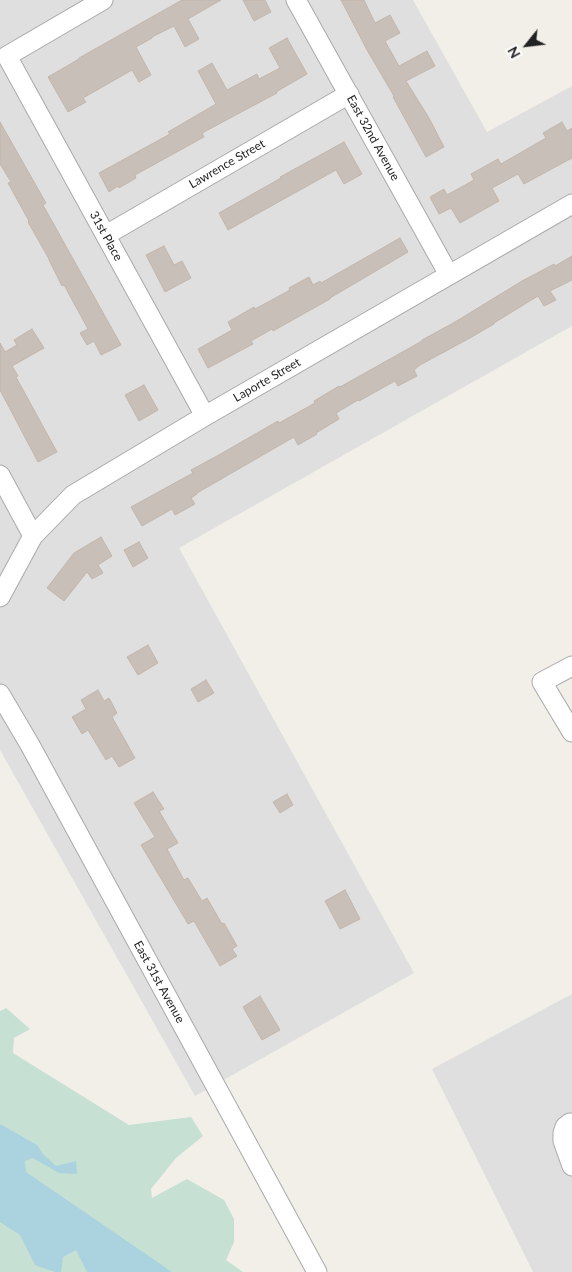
<!DOCTYPE html>
<html>
<head>
<meta charset="utf-8">
<style>
  body { margin:0 }
  #map { position:relative; width:572px; height:1272px; overflow:hidden; background:#f2efe9; font-family:Lato,sans-serif }
  canvas { display:block }
  .north { position:absolute; left:502px; top:20px; width:50px; height:50px; -webkit-text-stroke:4px #fff; paint-order:stroke; rotate:241deg; font-size:14px; font-weight:700; line-height:20px; text-align:center; color:#222 }
  .north::after { content:''; display:block; margin:auto; width:18px; height:22px; background:#222; clip-path:polygon(50% 0,100% 100%,50% 72%,0 100%) }
</style>
</head>
<body>
<div id="map">
<canvas width="572" height="1272"></canvas>
<div class="north">N</div>
</div>
<script>
const context = document.querySelector('canvas').getContext('2d');
context.lineJoin = 'round';
function fillPath(path, color) {
  context.fillStyle = color;
  context.fill(path, 'evenodd');
}
function shape(rows) {
  const path = new Path2D();
  for (const r of rows) {
    path.moveTo(r[0], r[1]);
    for (let i = 2; i < r.length; i += 2) path.lineTo(r[i], r[i + 1]);
  }
  return path;
}
function strokePath(path, color, width, dash) {
  context.strokeStyle = color;
  context.lineWidth = width;
  context.lineCap = dash ? 'butt' : 'round';
  context.setLineDash(dash || []);
  context.stroke(path);
}
function write(font, color, halo, rows, align = 'center') {
  context.font = font + ' Lato,sans-serif';
  context.lineWidth = 4;
  context.setLineDash([]);
  context.textBaseline = 'middle';
  context.strokeStyle = halo;
  context.fillStyle = color;
  for (const [text, x, y, turn = 0] of rows) {
    context.save();
    context.translate(x, y);
    context.rotate((+turn || 0) * Math.PI / 180);
    context.textAlign = isNaN(turn) ? turn : align;
    if (halo) context.strokeText(text, 0, 0);
    context.fillText(text, 0, 0);
    context.restore();
  }
}
const residential = shape([
  [0,0,413,0,487,132,572,86,572,326,179,548,414,973,195,1096,0,750],
  [572,994,572,1272,533,1272,432,1069]
]);
const wetland = shape([
  [6,1008,30,1029,14,1038,13,1053,129,1125,191,1117,203,1136,176,1158,151,1189,152,1198,187,1179,224,1200,234,1219,234,1242,226,1260,243,1272,0,1272,0,1011]
]);
const water = shape([
  [0,1124,37,1145,43,1154,56,1166,76,1161,77,1174,59,1173,33,1158,25,1161,26,1172,172,1272,177,1272,87,1272,76,1250,63,1257,61,1272,55,1272,35,1265,20,1235,0,1222]
]);
const building = shape([
  [182,0,221,0,188,19,199,39,185,47,174,26,152,37,152,38,136,47,151,75,139,82,132,70,83,98,86,102,68,112,48,77,79,59,79,58,182,0],
  [243,0,265,0,271,12,254,21,243,0],
  [341,0,364,0,375,23,390,15,400,33,385,41,399,66,427,51,435,66,406,81,429,118,444,147,426,157,393,97,394,96,367,50,341,0],
  [287,38,307,74,276,92,277,93,202,133,204,137,135,175,136,178,119,188,118,186,109,192,99,173,170,134,168,132,216,104,198,71,212,63,227,90,257,74,259,79,280,68,269,48,287,38],
  [0,122,46,203,43,205,121,345,101,355,94,341,87,345,80,333,88,329,64,285,62,286,49,260,49,259,28,222,29,221,8,183,11,182,0,164,0,122],
  [562,122,567,131,572,128,572,158,524,184,518,174,492,188,499,201,460,223,451,208,439,214,430,197,444,189,447,195,474,180,471,174,498,159,501,164,546,138,543,133,562,122],
  [344,142,362,174,344,184,336,170,228,230,219,213,281,178,280,177,344,142],
  [400,238,408,252,330,298,330,299,273,331,272,329,251,341,253,344,208,368,198,349,232,330,228,322,254,307,255,309,290,290,289,288,309,277,313,285,320,281,321,283,400,238],
  [164,246,174,265,182,261,191,278,165,292,146,255,164,246],
  [572,256,572,280,550,291,556,300,544,306,538,296,494,323,494,324,470,338,420,365,414,370,417,376,398,386,395,381,359,401,358,400,336,413,339,419,316,433,317,434,298,445,294,437,197,493,197,494,191,498,195,504,175,515,172,509,142,526,131,507,193,473,191,470,217,456,278,421,279,423,315,403,314,401,339,386,340,387,422,341,422,340,455,322,522,281,554,264,555,266,572,256],
  [32,329,44,348,12,366,18,376,16,377,57,452,38,462,0,390,0,343,5,352,17,345,14,340,32,329],
  [144,385,158,410,139,421,125,395,144,385],
  [101,537,112,556,98,565,103,573,92,579,87,572,64,601,47,588,74,553,101,537],
  [139,542,148,558,133,567,124,550,139,542],
  [148,645,158,663,138,675,127,657,148,645],
  [206,680,214,693,198,702,191,689,206,680],
  [98,690,104,701,109,698,117,713,112,717,135,758,119,767,112,756,106,760,88,730,82,734,72,717,86,709,81,700,98,690],
  [153,792,164,809,159,811,178,843,167,849,184,880,188,878,202,901,207,898,222,924,224,923,237,946,232,949,237,956,220,966,194,921,188,924,141,845,155,837,134,803,153,792],
  [287,794,293,805,280,813,273,802,287,794],
  [345,890,360,919,340,929,325,901,345,890],
  [260,996,280,1030,262,1040,243,1007,260,996]
]);
const minor = shape([
  [103,0,7,56,205,416],
  [296,0,449,275],
  [106,235,349,94],
  [0,475,33,536],
  [0,597,33,536,73,495,205,416,572,204],
  [572,666,542,682,572,732],
  [0,694,30,745,317,1272],
  [572,1123,570,1123,565,1127,563,1133,563,1141,572,1166]
]);
const streetNames = [
  ["East 32nd Avenue",373,138,61],
  ["Lawrence Street",227,164,-30],
  ["31st Place",106,236,61],
  ["Laporte Street",267,380,-30],
  ["East 31st Avenue",159,982,61]
];
fillPath(residential, '#e0dfdf');
fillPath(wetland, '#c6e0d4');
fillPath(water, '#aad3df');
fillPath(building, '#c7bfb8');
strokePath(building, '#c4b6ab', 1);
strokePath(minor, '#a9a9a9', 21);
strokePath(minor, '#fff', 19);
write('12px', '#222', '#fff', streetNames);
</script>
</body>
</html>
